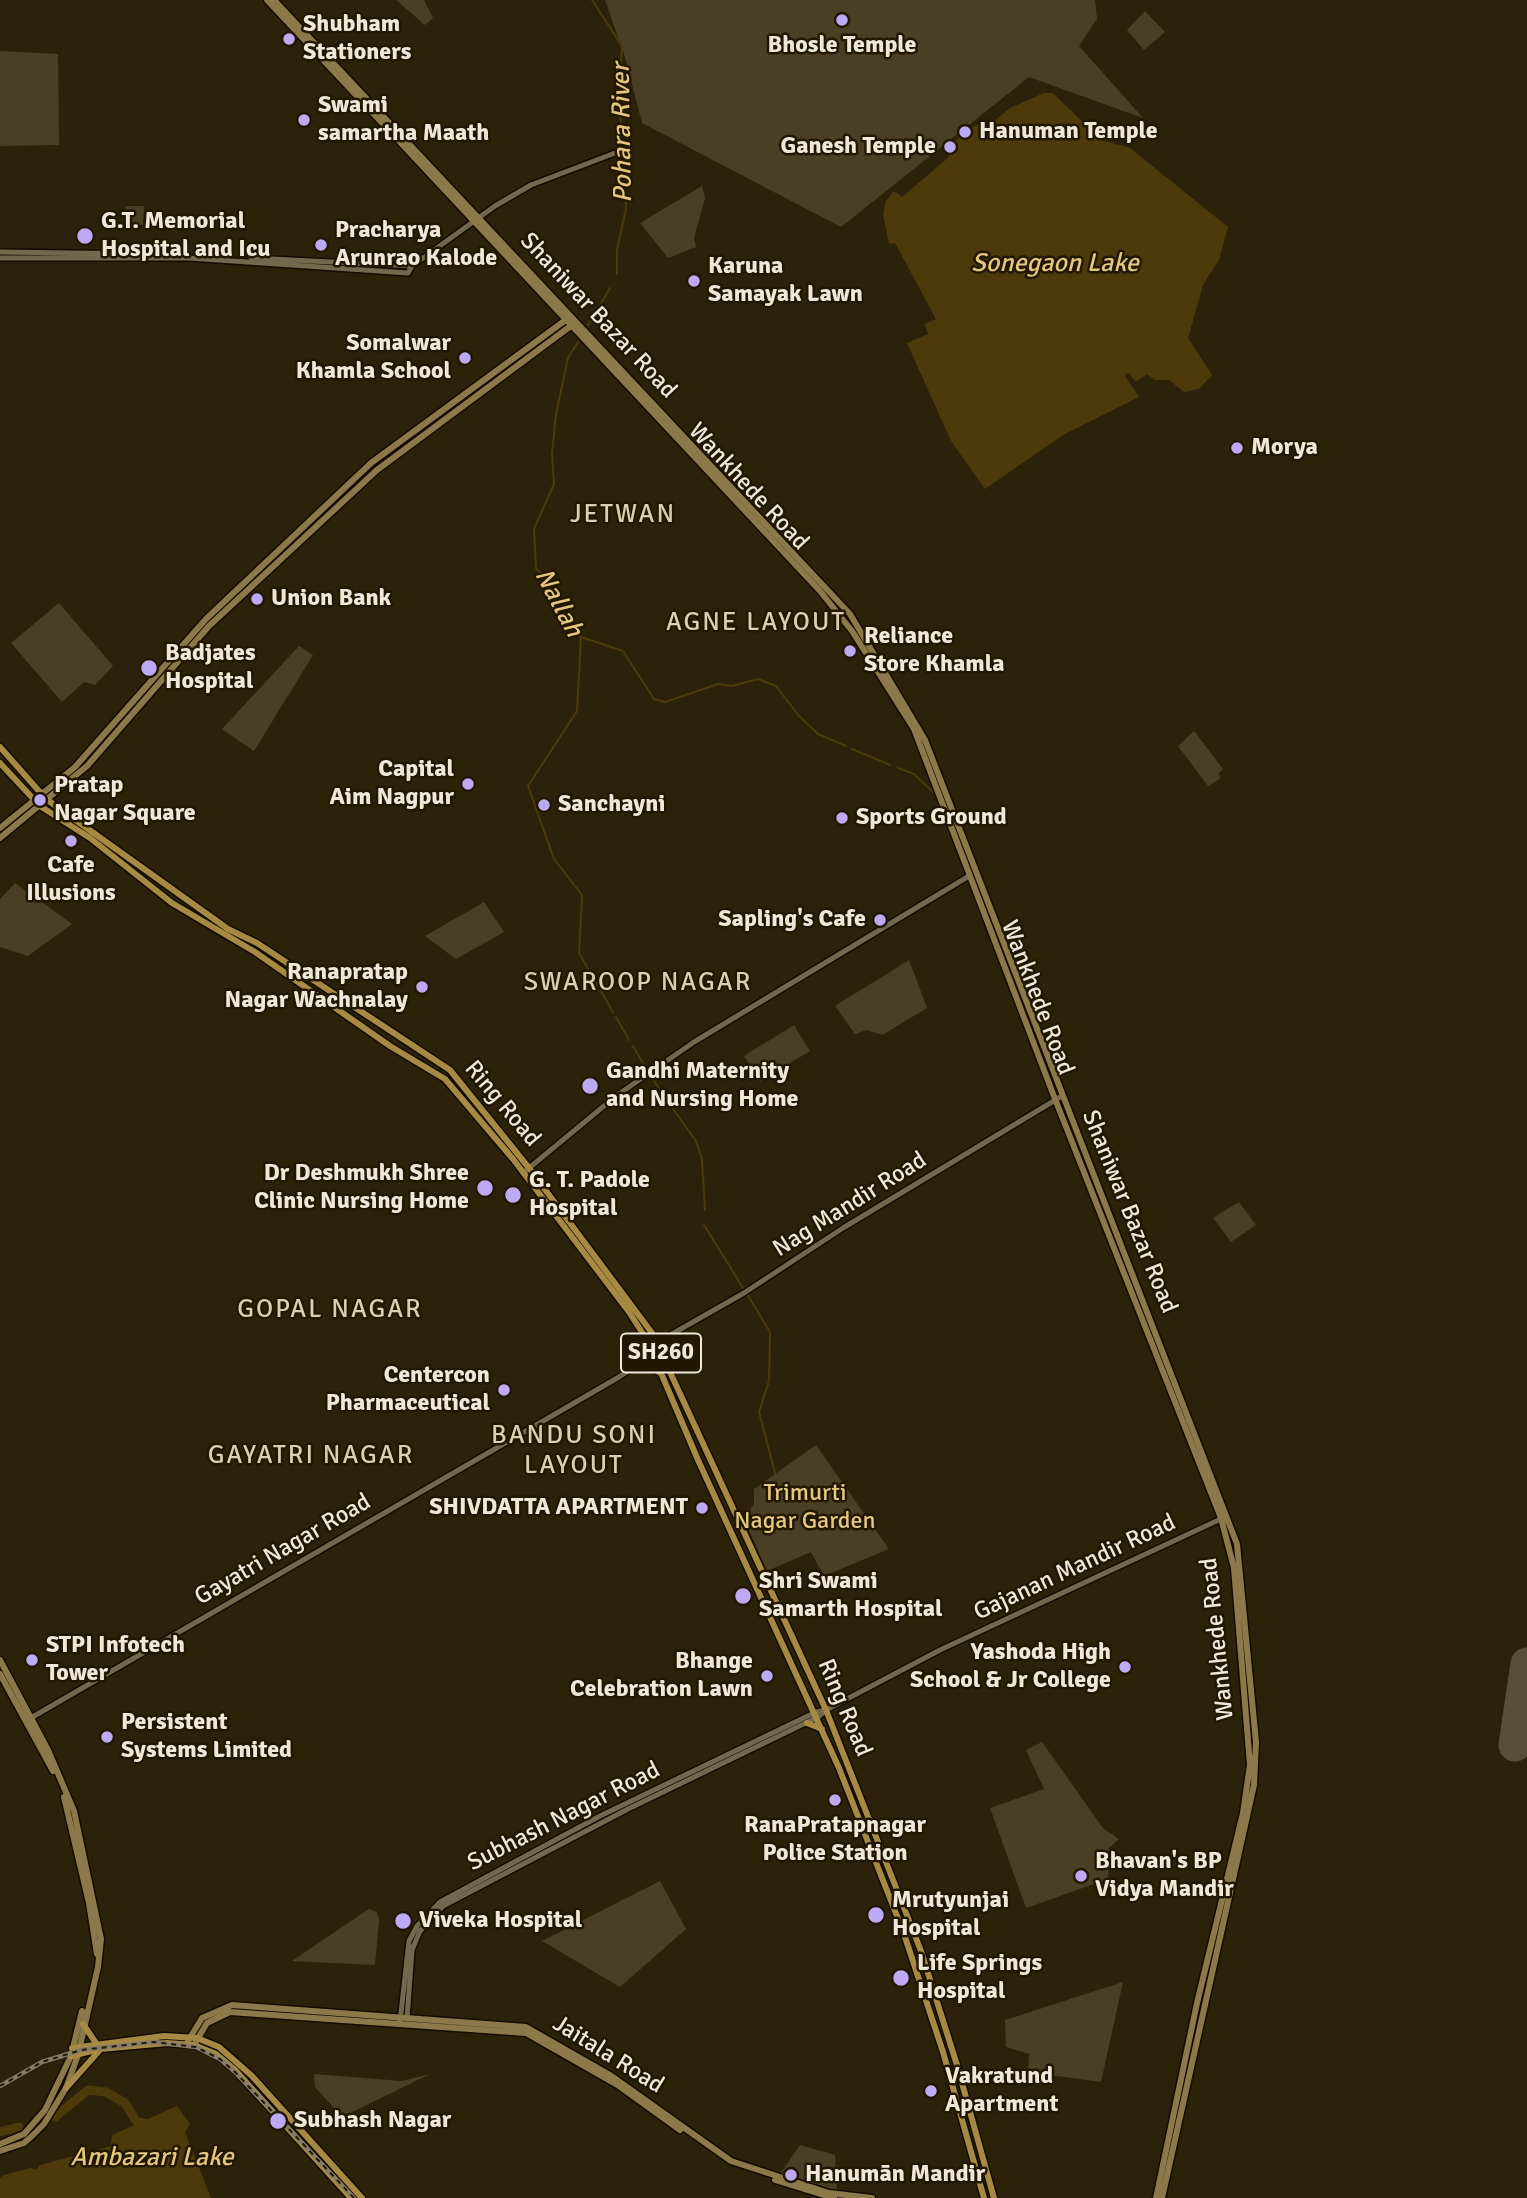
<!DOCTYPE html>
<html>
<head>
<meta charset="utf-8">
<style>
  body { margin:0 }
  canvas { display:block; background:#2c220a }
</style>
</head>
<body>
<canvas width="1527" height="2198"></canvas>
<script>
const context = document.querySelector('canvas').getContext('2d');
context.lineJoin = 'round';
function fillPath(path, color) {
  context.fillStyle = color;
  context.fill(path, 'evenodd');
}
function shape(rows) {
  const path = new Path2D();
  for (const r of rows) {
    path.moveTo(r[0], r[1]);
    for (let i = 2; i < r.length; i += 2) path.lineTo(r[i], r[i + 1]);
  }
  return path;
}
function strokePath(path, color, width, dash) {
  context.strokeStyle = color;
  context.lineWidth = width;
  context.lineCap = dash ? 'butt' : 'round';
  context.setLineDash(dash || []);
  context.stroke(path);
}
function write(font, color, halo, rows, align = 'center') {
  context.font = font + ' Signika,sans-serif';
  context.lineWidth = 5;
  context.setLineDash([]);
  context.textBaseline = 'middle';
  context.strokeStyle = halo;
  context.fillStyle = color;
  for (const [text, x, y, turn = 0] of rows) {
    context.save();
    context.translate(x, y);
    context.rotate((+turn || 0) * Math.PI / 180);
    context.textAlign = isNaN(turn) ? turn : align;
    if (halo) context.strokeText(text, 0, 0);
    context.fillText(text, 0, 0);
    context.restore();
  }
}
const green = shape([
  [396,0,424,0,433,18,425,25],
  [605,0,1095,0,1097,19,1079,46,1143,118,1029,77,841,227,642,123,625,57],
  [1145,11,1165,32,1144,50,1127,30],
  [0,51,58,54,59,145,0,146],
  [702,186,705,198,694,238,696,247,668,258,640,223],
  [126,206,144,206,143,225,125,225],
  [59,603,113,666,95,685,84,682,62,702,11,643],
  [299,646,313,655,254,751,222,729],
  [1194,731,1223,769,1218,774,1221,778,1208,786,1178,746],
  [15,883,72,924,28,956,0,947,0,899],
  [484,902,504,932,456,959,425,936],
  [909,960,927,1008,882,1035,867,1030,855,1034,835,1006],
  [794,1025,810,1051,760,1081,744,1056],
  [1239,1202,1256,1225,1231,1242,1213,1218],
  [816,1445,889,1549,824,1576,811,1552,767,1571,744,1519,754,1504,754,1489],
  [1042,1742,1103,1828,1119,1839,1109,1848,1108,1879,1026,1908,990,1808,1044,1789,1026,1750],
  [660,1881,686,1929,620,1987,542,1941],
  [369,1909,377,1912,379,1920,375,1965,292,1961],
  [1123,1982,1101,2082,1028,2072,1029,2054,1006,2047,1005,2020],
  [314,2074,402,2081,430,2074,342,2117,315,2087],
  [800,2145,835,2155,837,2194,778,2177]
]);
const water = shape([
  [1044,93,1053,93,1101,140,1130,148,1228,227,1219,260,1203,285,1188,338,1212,375,1199,389,1184,392,1169,380,1155,380,1147,374,1136,382,1128,373,1125,376,1139,397,1063,435,985,489,951,441,907,343,928,334,925,324,936,319,895,243,889,244,883,214,886,201,894,191,902,197,949,157,946,147,978,124,984,129,1010,108],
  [177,2106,190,2124,185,2132,211,2198,0,2198,0,2179,4,2175,31,2168,36,2170,40,2165,111,2146,112,2135]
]);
const stream = shape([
  [592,0,622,46,619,94,626,208,617,250,617,274],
  [588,325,610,288],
  [578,342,568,358,556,414,552,454,554,484,534,529,536,568,559,593,581,637,577,711,528,786,554,859,582,895,579,953,613,1012],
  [581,637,623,651,654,699,665,702,718,684,732,686,758,679,776,686,799,716,818,734,846,746],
  [852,749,890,765],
  [898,768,914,774,935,794],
  [616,1017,629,1040],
  [633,1046,647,1070],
  [650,1075,666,1099],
  [668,1102,696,1141,702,1159,705,1210],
  [704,1225,743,1288],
  [747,1294,770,1332,769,1381,759,1412,775,1473]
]);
const river = shape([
  [55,2117,88,2090,106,2092,125,2103,136,2121,148,2124],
  [0,2132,19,2127]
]);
const taxiway = shape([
  [1522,1697,1514,1704,1512,1714,1516,1725,1527,1731]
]);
const runway = shape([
  [1515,1745,1527,1664]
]);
const tertiary = shape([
  [0,252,144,254],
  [0,258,189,258,408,273,412,266,495,206,531,185,615,153],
  [251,258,412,266],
  [523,1173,616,1096,694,1042,969,876],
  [29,1719,619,1377,653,1354,672,1334,744,1293,843,1228,1062,1096],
  [407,2019,412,1950,420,1931,443,1906,628,1809,818,1717,826,1710,940,1650,1225,1517],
  [400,2022,409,1941,417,1926,440,1902,600,1816,816,1712,826,1710]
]);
const secondary = shape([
  [267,0,820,591,852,631,914,729,1055,1099,1221,1518,1234,1568,1250,1765,1243,1813,1197,2003,1156,2198],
  [274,0,850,614,925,740,1237,1544,1256,1742,1254,1785,1162,2198],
  [0,828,75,767,206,619,371,463,567,319],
  [0,838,87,766,209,626,377,470,572,325],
  [0,1660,48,1750,74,1811,101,1939,98,1967,78,2055,66,2088,44,2124,32,2136,24,2143,0,2151],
  [0,1674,53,1771],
  [64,1797,89,1903,97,1954],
  [188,2041,202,2018,232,2005,526,2027,610,2075,731,2161,829,2193,872,2198],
  [194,2045,207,2023,230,2012,526,2033,619,2086,680,2130],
  [0,2144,24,2134,45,2110,71,2056,82,2011],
  [775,2180,834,2198]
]);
const primary = shape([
  [0,747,46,799,228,929,257,943,450,1070,529,1168,652,1333,826,1710,921,1951,957,2065,994,2198],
  [0,763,40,806,90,838,172,903,255,952,390,1046,445,1079,513,1159,629,1312,647,1340,698,1460,839,1768,904,1934,943,2052,984,2198],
  [636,1365,648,1365,659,1372],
  [807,1723,822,1729],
  [83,2024,96,2043],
  [72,2048,164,2036,197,2038,219,2047,252,2076,362,2198],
  [71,2056,100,2049,167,2043,194,2045,216,2054,235,2070,351,2198],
  [66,2088,99,2051]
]);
const rail = shape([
  [0,2086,42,2062,81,2050,154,2042,196,2047,220,2059,235,2072,354,2198]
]);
const markers = [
  [842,20,7,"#bea9f5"],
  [289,39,7,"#bea9f5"],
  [304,120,7,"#bea9f5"],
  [965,132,7,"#bea9f5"],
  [950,147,7,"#bea9f5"],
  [85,236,9,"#bea9f5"],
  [321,245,7,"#bea9f5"],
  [694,281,7,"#bea9f5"],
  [465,358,7,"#bea9f5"],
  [1237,448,7,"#bea9f5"],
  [257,599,7,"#bea9f5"],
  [850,651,7,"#bea9f5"],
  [149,668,9,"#bea9f5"],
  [468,784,7,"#bea9f5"],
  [40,800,7,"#bea9f5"],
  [544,805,7,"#bea9f5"],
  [842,818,7,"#bea9f5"],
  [71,841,7,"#bea9f5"],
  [880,920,7,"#bea9f5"],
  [422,987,7,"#bea9f5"],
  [590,1086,9,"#bea9f5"],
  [485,1188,9,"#bea9f5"],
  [513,1195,9,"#bea9f5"],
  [504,1390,7,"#bea9f5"],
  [702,1508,7,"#bea9f5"],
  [743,1596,9,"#bea9f5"],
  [32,1660,7,"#bea9f5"],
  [1125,1667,7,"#bea9f5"],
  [767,1676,7,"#bea9f5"],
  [107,1737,7,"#bea9f5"],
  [835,1800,7,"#bea9f5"],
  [1081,1876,7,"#bea9f5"],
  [876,1915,9,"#bea9f5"],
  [403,1921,9,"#bea9f5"],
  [901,1978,9,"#bea9f5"],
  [931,2091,7,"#bea9f5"],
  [278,2121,9,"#bea9f5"],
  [791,2175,7,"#bea9f5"]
];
const shields = [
  [661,1353,80]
];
const shieldNames = [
  ["SH260",661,1353]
];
const poiNames = [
  ["Shubham",303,25],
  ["Stationers",303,53],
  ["Bhosle Temple",842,46,"center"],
  ["Swami",318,106],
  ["samartha Maath",318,134],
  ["Hanuman Temple",979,132],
  ["Ganesh Temple",936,147,"right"],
  ["G.T. Memorial",101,222],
  ["Hospital and Icu",101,250],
  ["Pracharya",335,231],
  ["Arunrao Kalode",335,259],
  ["Karuna",708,267],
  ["Samayak Lawn",708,295],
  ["Somalwar",451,344,"right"],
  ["Khamla School",451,372,"right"],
  ["Morya",1251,448],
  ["Union Bank",271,599],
  ["Reliance",864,637],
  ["Store Khamla",864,665],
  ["Badjates",165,654],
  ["Hospital",165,682],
  ["Capital",454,770,"right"],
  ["Aim Nagpur",454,798,"right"],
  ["Pratap",54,786],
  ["Nagar Square",54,814],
  ["Sanchayni",558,805],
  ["Sports Ground",856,818],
  ["Cafe",71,866,"center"],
  ["Illusions",71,894,"center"],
  ["Sapling's Cafe",866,920,"right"],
  ["Ranapratap",408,973,"right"],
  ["Nagar Wachnalay",408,1001,"right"],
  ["Gandhi Maternity",606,1072],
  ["and Nursing Home",606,1100],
  ["Dr Deshmukh Shree",469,1174,"right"],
  ["Clinic Nursing Home",469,1202,"right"],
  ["G. T. Padole",529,1181],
  ["Hospital",529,1209],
  ["Centercon",490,1376,"right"],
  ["Pharmaceutical",490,1404,"right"],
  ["SHIVDATTA APARTMENT",688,1508,"right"],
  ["Shri Swami",759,1582],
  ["Samarth Hospital",759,1610],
  ["STPI Infotech",46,1646],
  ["Tower",46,1674],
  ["Yashoda High",1111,1653,"right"],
  ["School & Jr College",1111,1681,"right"],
  ["Bhange",753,1662,"right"],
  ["Celebration Lawn",753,1690,"right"],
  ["Persistent",121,1723],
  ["Systems Limited",121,1751],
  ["RanaPratapnagar",835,1826,"center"],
  ["Police Station",835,1854,"center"],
  ["Bhavan's BP",1095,1862],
  ["Vidya Mandir",1095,1890],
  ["Mrutyunjai",892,1901],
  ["Hospital",892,1929],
  ["Viveka Hospital",419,1921],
  ["Life Springs",917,1964],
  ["Hospital",917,1992],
  ["Vakratund",945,2077],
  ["Apartment",945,2105],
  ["Subhash Nagar",294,2121],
  ["Hanumān Mandir",805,2175]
];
const streetNames = [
  ["Shaniwar Bazar Road",598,316,47],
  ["Wankhede Road",748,487,47],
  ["Wankhede Road",1037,998,69],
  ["Ring Road",502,1104,50],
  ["Nag Mandir Road",850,1205,-32],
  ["Shaniwar Bazar Road",1129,1212,68],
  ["Gayatri Nagar Road",283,1550,-30],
  ["Gajanan Mandir Road",1075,1568,-25],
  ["Wankhede Road",1218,1639,-96],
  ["Ring Road",844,1708,67],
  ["Subhash Nagar Road",564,1817,-27],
  ["Jaitala Road",608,2055,32]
];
const parkNames = [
  ["Trimurti",805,1494],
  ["Nagar Garden",805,1522]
];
const waterNames = [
  ["Pohara River",623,133,-91],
  ["Sonegaon Lake",1055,264],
  ["Nallah",558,603,62],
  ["Ambazari Lake",152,2158]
];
const neighbourhoodNames = [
  ["JETWAN",623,515],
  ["AGNE LAYOUT",756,623],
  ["SWAROOP NAGAR",638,983],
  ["GOPAL NAGAR",330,1310],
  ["BANDU SONI",574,1436],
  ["LAYOUT",574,1466],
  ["GAYATRI NAGAR",311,1456]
];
fillPath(green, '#4a3e24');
fillPath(water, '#4c3a0b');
strokePath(stream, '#4c3a0b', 2);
strokePath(river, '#4c3a0b', 9);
strokePath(taxiway, '#584f39', 12);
strokePath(runway, '#584f39', 33);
strokePath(tertiary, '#140b00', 8);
strokePath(secondary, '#140b00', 9);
strokePath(primary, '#140b00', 9);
strokePath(tertiary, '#73684e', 5);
strokePath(secondary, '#8c7949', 6);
strokePath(primary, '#a68a43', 6);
strokePath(rail, '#857c68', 4.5);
strokePath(rail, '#221802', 2, [5]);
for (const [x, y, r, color] of markers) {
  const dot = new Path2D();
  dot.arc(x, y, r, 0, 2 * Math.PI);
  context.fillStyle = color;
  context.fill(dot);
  strokePath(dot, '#221802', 2.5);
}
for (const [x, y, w] of shields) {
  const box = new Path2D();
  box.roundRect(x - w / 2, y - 19.5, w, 39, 5);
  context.fillStyle = '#221802';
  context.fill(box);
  strokePath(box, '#efe8da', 2);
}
write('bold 23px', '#efe8da', null, shieldNames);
write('bold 24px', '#efe8da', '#221802', poiNames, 'left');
write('24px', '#efe8da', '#221802', streetNames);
write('24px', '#e5c780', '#221802', parkNames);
write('italic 26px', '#e3c57e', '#221802', waterNames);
context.letterSpacing = '2px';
write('26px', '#dbceb1', '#221802', neighbourhoodNames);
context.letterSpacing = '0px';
</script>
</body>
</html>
